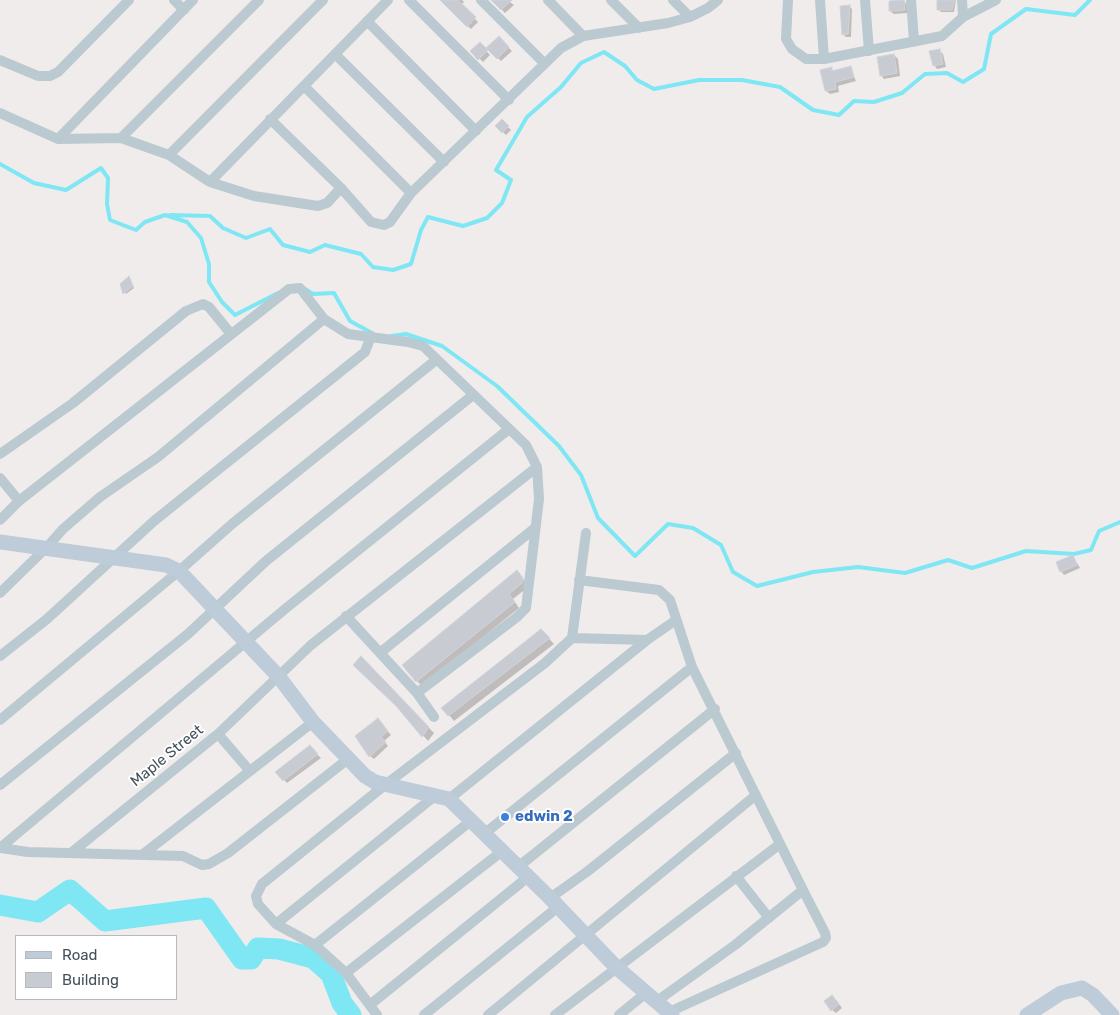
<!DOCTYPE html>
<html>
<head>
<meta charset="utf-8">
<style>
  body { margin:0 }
  #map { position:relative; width:1120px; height:1015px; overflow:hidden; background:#f0ecec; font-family:Rubik,sans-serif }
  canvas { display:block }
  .legend { position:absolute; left:15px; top:935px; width:162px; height:65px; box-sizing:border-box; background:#fff; border:1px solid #b4babd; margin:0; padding:6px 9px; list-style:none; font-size:15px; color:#43525b }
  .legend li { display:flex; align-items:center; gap:10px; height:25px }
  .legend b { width:25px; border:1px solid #b4babd }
</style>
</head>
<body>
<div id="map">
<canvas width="1120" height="1015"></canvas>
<ul class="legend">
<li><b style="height:6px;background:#bdccd8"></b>Road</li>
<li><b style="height:14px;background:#c8ccd2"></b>Building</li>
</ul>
</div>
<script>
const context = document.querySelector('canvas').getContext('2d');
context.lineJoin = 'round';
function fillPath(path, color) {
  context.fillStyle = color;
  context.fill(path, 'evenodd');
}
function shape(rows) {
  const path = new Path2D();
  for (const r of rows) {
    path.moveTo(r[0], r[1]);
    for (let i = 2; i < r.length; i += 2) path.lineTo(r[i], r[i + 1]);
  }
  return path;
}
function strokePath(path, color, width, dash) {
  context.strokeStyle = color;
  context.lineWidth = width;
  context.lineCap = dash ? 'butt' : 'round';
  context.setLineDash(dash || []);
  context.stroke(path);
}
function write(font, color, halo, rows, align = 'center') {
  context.font = font + ' Rubik,sans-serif';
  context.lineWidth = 4;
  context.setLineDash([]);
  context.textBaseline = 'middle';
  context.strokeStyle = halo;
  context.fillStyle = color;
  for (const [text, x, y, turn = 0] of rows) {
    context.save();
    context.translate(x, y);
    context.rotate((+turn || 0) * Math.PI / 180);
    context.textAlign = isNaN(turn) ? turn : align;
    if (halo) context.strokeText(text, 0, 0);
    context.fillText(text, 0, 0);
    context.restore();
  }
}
const shadow = shape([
  [440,0,462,0,464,2,461,5,478,22,471,29],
  [493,0,512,0,510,2,514,5,505,13],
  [938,0,956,0,954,12,941,12,938,9],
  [904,1,907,5,908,13,894,14,890,11],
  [849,6,852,9,851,37,846,37,843,34],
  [499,38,512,51,501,61,488,48],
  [480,44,490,55,483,62,472,51],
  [939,50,943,54,946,67,937,69,934,65],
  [894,55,898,59,900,76,884,79,881,75],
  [850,68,856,81,838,86,839,92,830,94,826,91,831,69,835,72],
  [502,121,511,130,506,135,497,126],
  [130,279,134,288,126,294,122,285],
  [1073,556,1080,568,1064,575,1061,571],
  [517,571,527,584,527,588,513,599,519,608,422,686,417,681],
  [541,630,554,644,454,721,449,715],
  [361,658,434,733,428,741,398,707],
  [381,723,391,735,384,741,388,746,374,759,370,756],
  [309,747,321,758,287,783,277,772],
  [836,1000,842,1008,836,1013,832,1010]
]);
const stream = shape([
  [0,164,34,183,66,190,101,168,108,178,107,204,110,220,136,230,145,222,165,215,187,222,201,238,209,264,209,282,222,302,235,315,278,293],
  [170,215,210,216,223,228,246,238,270,229,283,245,310,252,325,245,361,254,373,267,393,270,411,264,421,230,428,217,463,226,487,218,502,203,511,180,496,170,527,117,561,87,581,63,604,52,625,66,637,80,654,89,699,80,742,80,780,87,813,110,839,115,854,101,874,102,902,93,925,74,947,73,963,82,984,69,991,34,1026,9,1075,15,1090,0],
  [305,289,313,294,334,293,350,321,372,333],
  [391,336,406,334,442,346,497,386,559,446,581,475,598,518,635,556,668,524,693,528,721,545,733,572,757,586,813,572,858,567,905,573,948,560,972,568,1026,551,1074,554,1091,550,1099,531,1120,522]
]);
const river = shape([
  [0,905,38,912,70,890,105,921,206,908,242,959,251,959,258,948,279,949,313,958,331,974,342,1003,351,1015]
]);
const building = shape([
  [440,0,458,0,476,17,467,27,440,0],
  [491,0,512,0,501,10,491,0],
  [904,0,905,10,889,11,889,1,904,0],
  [937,0,955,0,952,10,937,10,937,0],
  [850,5,848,34,842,35,840,6,850,5],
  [499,36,509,47,497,59,486,48,499,36],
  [480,42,488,50,478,60,470,51,480,42],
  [940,49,943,64,933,66,929,51,940,49],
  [894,54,897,73,880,76,877,57,894,54],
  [851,66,854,77,835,82,836,89,825,91,820,70,832,67,832,71,851,66],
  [502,119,509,126,502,133,495,126,502,119],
  [129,276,133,286,123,294,120,284,129,276],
  [1073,555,1077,565,1060,572,1056,562,1073,555],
  [517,570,523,578,522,583,509,594,515,602,416,682,402,665,517,570],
  [541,629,550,638,448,716,441,708,541,629],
  [361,656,429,727,422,737,396,706,353,665,361,656],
  [378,718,388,731,381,737,386,742,369,757,355,736,378,718],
  [310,745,318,754,283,781,275,772,310,745],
  [832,995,839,1004,831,1011,824,1001,832,995]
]);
const street = shape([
  [174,0,184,10],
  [409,0,509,100],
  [481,0,544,63],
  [548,0,583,36],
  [611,0,639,28],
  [673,0,690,17],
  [788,0,786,39,792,49,806,59,824,59,942,36,963,17,996,0],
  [820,0,824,59],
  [865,0,869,51],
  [911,0,914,41],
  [962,0,963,17],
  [367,21,476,131],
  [335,54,444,162],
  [0,60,38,76,50,76,58,72,129,0],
  [304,86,411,193],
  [0,113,58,139,121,138,169,155,210,182,254,196,318,206,327,203,341,188],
  [270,119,341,188,371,222,384,225,390,222,411,193,561,48,583,36,668,23,690,17,708,8,718,0],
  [121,138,259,0],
  [58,139,193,0],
  [169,155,323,0],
  [210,182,388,0],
  [0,454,73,403,186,311,203,304,209,307,231,334],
  [0,478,19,501],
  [0,520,19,501,289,289,300,288,324,319,348,334,408,342,423,346,526,445,537,467,539,499,526,608,517,617,417,693],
  [579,580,659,590,670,600,692,667,803,890],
  [0,593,47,547,63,529,100,497,158,457,324,319],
  [346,616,417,693,434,717],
  [572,638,586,533],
  [381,652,535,528],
  [0,656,47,619,154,521,365,352,371,336],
  [0,720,179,571,232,524,436,360],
  [218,734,249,770],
  [0,785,188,634,266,561,473,395],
  [449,799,647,640],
  [484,834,692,667],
  [0,848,285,609,509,429],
  [0,848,28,852,183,856,202,865,209,864,228,853,348,759],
  [71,853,218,734,311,645,537,467],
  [142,855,313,722],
  [518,867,715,709],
  [736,876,769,918],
  [550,898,588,871,736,753],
  [276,924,436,795],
  [315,945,472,820],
  [346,973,501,852],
  [657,1001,735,945,803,890,825,933,826,938,823,942,669,1012],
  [371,1004,528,877],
  [377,1015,346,973,315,945,276,924,258,904,256,896,262,884,385,785,545,663,572,638,647,640,676,620],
  [424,1015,558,907],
  [488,1015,756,795],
  [555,1015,780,844],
  [619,1015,646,993]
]);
const secondary = shape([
  [0,542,166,565,179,571,279,677,313,722,365,776,375,782,449,799,550,898,616,967,672,1015],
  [1027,1015,1061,993,1082,988,1093,995,1112,1015]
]);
const markers = [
  [505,817,5,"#3f7fe0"]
];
const streetNames = [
  ["Maple Street",167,756,-39]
];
const shopNames = [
  ["edwin 2",515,817]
];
fillPath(shadow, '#0003');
strokePath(stream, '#7fe6f3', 4);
strokePath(river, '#7fe6f3', 21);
fillPath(building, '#c8ccd2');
strokePath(building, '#d0d3d9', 1);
strokePath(street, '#bbc9d0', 10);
strokePath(secondary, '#bdccd8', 15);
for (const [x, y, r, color] of markers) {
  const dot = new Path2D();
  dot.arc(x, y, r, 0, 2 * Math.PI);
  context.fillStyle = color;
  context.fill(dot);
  strokePath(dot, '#fff', 2);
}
write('15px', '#43525b', '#fff', streetNames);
write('bold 15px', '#366cbe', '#fff', shopNames, 'left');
</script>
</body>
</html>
